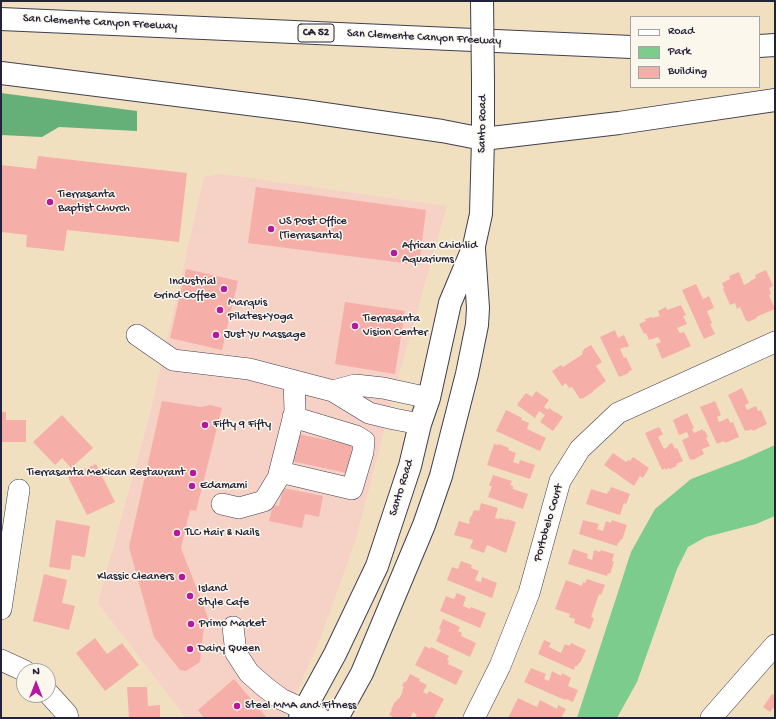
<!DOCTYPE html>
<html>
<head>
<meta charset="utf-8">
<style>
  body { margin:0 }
  #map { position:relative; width:776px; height:719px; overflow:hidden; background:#f1e0c0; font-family:"Gochi Hand",sans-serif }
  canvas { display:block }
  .frame { position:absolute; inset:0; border:2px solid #22223b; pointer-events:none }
  .legend { position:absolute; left:630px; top:16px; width:130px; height:72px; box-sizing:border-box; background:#fbf7ec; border:1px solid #a4a2a5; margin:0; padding:5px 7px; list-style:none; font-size:12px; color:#22223b }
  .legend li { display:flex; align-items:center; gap:8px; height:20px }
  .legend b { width:20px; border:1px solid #a4a2a5 }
  .north { position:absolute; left:16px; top:663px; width:40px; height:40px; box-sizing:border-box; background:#fbf7ec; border:1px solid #a4a2a5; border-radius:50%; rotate:0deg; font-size:11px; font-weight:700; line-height:16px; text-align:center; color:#22223b }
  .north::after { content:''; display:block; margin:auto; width:14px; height:18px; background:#b5179e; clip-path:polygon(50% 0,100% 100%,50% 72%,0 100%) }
</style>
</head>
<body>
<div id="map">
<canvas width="776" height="719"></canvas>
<div class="frame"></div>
<ul class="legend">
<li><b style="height:5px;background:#fff"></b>Road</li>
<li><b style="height:11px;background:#7ccc8d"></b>Park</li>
<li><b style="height:11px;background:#f6aea8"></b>Building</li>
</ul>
<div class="north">N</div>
</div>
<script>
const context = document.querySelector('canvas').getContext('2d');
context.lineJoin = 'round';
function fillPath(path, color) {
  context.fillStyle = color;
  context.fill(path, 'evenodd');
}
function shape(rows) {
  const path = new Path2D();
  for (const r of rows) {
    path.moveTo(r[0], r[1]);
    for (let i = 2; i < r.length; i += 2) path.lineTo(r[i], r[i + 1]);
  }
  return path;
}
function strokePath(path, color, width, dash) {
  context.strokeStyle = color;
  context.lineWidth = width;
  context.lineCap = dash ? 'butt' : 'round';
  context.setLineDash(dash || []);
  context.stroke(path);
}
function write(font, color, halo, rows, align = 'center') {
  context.font = font + ' "Gochi Hand",sans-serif';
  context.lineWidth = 3;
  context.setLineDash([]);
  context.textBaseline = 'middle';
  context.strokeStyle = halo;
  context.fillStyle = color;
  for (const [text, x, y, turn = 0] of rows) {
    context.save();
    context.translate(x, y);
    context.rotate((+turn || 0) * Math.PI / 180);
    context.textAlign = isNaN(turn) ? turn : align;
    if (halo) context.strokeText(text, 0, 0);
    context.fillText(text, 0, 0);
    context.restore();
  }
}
const built = shape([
  [221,174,447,206,399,375,355,542,319,642,285,718,186,718,98,603,150,414,204,177]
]);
const green = shape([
  [775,445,775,516,756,524,706,537,688,547,677,569,637,682,617,718,577,718,631,552,655,509,691,479,744,459]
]);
const forest = shape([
  [1,93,137,111,137,131,59,127,42,137,1,135]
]);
const building = shape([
  [38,156,187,173,179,242,67,230,64,251,26,247,27,235,1,232,1,165,36,169],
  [256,187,426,210,419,265,248,243],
  [186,269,238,281,222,350,170,338],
  [766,270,773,286,769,288,771,294,769,295,775,309,756,317,757,318,748,322,747,320,746,321,740,307,737,309,735,303,730,305,723,289,724,288,722,283,730,279,729,276,739,272,744,285,750,282,750,281,756,278,755,275],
  [696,284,703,299,709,296,714,308,707,311,712,323,710,324,715,334,704,339,682,290],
  [345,302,405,311,395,374,335,364],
  [681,305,686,315,683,316,687,324,677,328,680,333,684,332,691,346,662,359,656,344,661,342,658,337,649,340,646,333,644,334,639,324,646,321,645,319,652,317,652,318,660,316,658,311,666,307,667,310],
  [615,330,618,338,624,335,629,346,626,348,625,347,620,349,624,358,626,357,632,370,628,372,629,373,619,377,600,337],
  [591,345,602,362,596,366,606,381,593,391,593,392,582,399,582,398,580,399,572,387,569,388,566,383,562,386,552,371,561,365,563,367,583,354,582,352,584,350,584,349],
  [742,388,749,403,745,405,747,410,756,406,758,411,761,410,767,424,753,431,752,429,748,431,748,430,745,431,728,395],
  [536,391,549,400,544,407,548,410,549,408,556,413,556,412,563,417,553,431,540,422,545,415,539,411,535,418,517,405,518,404,518,403,526,393,532,397],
  [162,401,201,407,210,405,222,408,196,511,190,510,181,548,210,623,204,626,200,662,186,671,180,670,154,637,129,547],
  [715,401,721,415,717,417,719,422,728,418,730,423,733,422,739,437,725,443,724,441,717,444,700,407],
  [506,410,522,418,521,420,529,423,527,429,546,438,540,451,496,431],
  [1,412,6,412,6,420,26,420,26,442,1,442],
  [687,413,694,428,692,429,694,433,703,429,703,431,705,431,708,437,706,438,710,446,702,449,704,454,693,460,692,459,690,460,682,440,689,437,687,432,679,435,673,420],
  [62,415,93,448,71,468,62,458,55,465,33,442],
  [659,427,663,434,658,437,664,449,669,446,668,445,672,443,675,449,677,448,683,461,676,464,677,466,670,469,669,468,665,470,665,468,662,470,645,433],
  [292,433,353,445,347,473,286,460],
  [494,444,498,445,499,444,509,448,508,450,516,453,513,462,519,464,520,460,535,465,530,479,487,465],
  [613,453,626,462,628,460,630,461,633,457,649,468,643,478,640,476,634,486,604,465],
  [96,464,115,502,87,515,68,477],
  [493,475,512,481,510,485,513,486,513,489,528,494,523,509,488,497,492,486,489,486],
  [611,487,630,494,626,504,624,503,620,515,586,504,591,489,607,494,608,491,609,492],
  [283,488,323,496,319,517,305,514,302,528,269,521,273,505,279,506],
  [481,503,498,508,495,518,499,519,500,518,507,520,507,519,516,522,506,553,487,545,484,553,470,548,473,540,454,535,459,521,469,524,470,522,469,522,470,517,471,517,474,510,479,511],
  [56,520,90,526,85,557,72,555,70,570,49,567],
  [583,520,599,524,597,529,603,531,606,521,611,523,612,520,627,525,622,540,621,539,619,543,618,543,617,546,579,534],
  [573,549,588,554,587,558,592,560,594,550,600,552,601,550,614,554,612,561,614,562,610,574,608,573,607,576,568,564],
  [461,561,472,565,471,568,479,571,475,580,481,582,482,577,497,583,492,598,447,580,452,567,458,569],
  [44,574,67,580,62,603,75,606,69,630,33,621],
  [587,579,605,585,601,595,599,594,591,617,594,618,590,629,574,623,575,619,569,617,570,614,555,609,566,580,582,586,583,582,585,583],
  [457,593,466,597,463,606,470,609,471,607,486,613,480,628,440,611,446,596,454,599],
  [443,619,460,627,458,631,462,633,461,636,476,643,470,657,436,641,441,630,439,629],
  [95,638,107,654,122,643,139,665,105,691,76,653],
  [544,640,551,643,549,647,561,653,565,644,570,646,571,643,586,650,580,663,579,663,577,666,575,666,574,670,538,654],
  [425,646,430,649,431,647,449,656,447,660,449,661,448,664,463,671,456,685,415,665],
  [531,668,546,674,544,679,549,681,552,671,561,676,562,673,571,678,568,686,578,690,573,702,566,699,565,700,524,682],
  [410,674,420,679,419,681,427,685,423,692,427,694,429,691,444,699,434,718,415,718,417,715,413,712,410,718,395,718,389,715,392,710,391,710,395,701,396,702,398,698,399,699,403,691,402,691,404,687,402,686,404,682,406,682],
  [234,679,267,718,204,718,198,710],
  [127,687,147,687,148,706,160,705,160,718,129,718],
  [772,694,775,696,775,710,773,708,770,712,763,707],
  [518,698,537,707,540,700,557,709,558,705,566,709,561,718,508,718]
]);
const minor = shape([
  [137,335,173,360,249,369,333,391,369,413,394,419,420,424],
  [333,391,355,385,383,388,429,398],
  [280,472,352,489,363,452,364,441,356,436,293,417],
  [222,504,239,508,264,501,278,478,295,411,294,381],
  [1,609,19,490],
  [233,627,236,653,249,673,265,687,281,699,305,710,320,718],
  [1,660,25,671],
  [48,693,67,714,68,718],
  [474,718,500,666,529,593,560,481,580,449,618,413,775,342],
  [711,718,775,645]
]);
const major = shape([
  [300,718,335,654,377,566,410,466,420,424,429,398,450,303,474,246,481,214,483,139,483,81],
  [337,718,362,673,424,525,441,476,467,374,477,325,478,308,474,249]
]);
const highway = shape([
  [1,19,631,47],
  [759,46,775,45],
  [1,73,304,111,442,131,483,139,619,123,775,100]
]);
const majorBridge = shape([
  [482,1,483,81]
]);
const markers = [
  [50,202,4,"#b5179e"],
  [271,229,4,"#b5179e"],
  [394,253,4,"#b5179e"],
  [224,289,4,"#b5179e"],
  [220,310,4,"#b5179e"],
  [355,326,4,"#b5179e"],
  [216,335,4,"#b5179e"],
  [205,425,4,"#b5179e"],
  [193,473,4,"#b5179e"],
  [192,486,4,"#b5179e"],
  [177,533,4,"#b5179e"],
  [182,577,4,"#b5179e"],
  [190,596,4,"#b5179e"],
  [191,624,4,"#b5179e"],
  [190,649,4,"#b5179e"],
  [237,706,4,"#b5179e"]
];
const shields = [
  [316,33,36]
];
const shieldNames = [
  ["CA 52",316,33]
];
const streetNames = [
  ["San Clemente Canyon Freeway",100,23,3],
  ["San Clemente Canyon Freeway",424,38,3],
  ["Santo Road",483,124,-89],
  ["Santo Road",402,488,-73],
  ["Portobelo Court",549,523,-74]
];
const poiNames = [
  ["Tierrasanta",58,195],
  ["Baptist Church",58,209],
  ["US Post Office",279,222],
  ["(Tierrasanta)",279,236],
  ["African Chichlid",402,246],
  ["Aquariums",402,260],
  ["Industrial",216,282,"right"],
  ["Grind Coffee",216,296,"right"],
  ["Marquis",228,303],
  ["Pilates+Yoga",228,317],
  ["Tierrasanta",363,319],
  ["Vision Center",363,333],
  ["Just Yu Massage",224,335],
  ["Fifty 9 Fifty",213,425],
  ["Tierrasanta Mexican Restaurant",185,473,"right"],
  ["Edamami",200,486],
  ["TLC Hair & Nails",185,533],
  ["Klassic Cleaners",174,577,"right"],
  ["Island",198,589],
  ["Style Cafe",198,603],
  ["Primo Market",199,624],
  ["Dairy Queen",198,649],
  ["Steel MMA and Fitness",245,706]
];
fillPath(built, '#f6d1c5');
fillPath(green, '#7ccc8d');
fillPath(forest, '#65b078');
fillPath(building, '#f6aea8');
strokePath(minor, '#413e4f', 22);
strokePath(major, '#413e4f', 24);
strokePath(highway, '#413e4f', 24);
strokePath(minor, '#fff', 21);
strokePath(major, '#fff', 22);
strokePath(highway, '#fff', 22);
strokePath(majorBridge, '#413e4f', 24, []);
strokePath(majorBridge, '#fff', 22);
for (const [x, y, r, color] of markers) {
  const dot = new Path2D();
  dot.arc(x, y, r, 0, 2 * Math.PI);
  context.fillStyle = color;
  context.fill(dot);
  strokePath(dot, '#fbf7ec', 1.5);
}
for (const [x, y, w] of shields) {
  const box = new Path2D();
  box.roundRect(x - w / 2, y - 9, w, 18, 3);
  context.fillStyle = '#fbf7ec';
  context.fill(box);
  strokePath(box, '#22223b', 1);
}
write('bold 11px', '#22223b', null, shieldNames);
write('12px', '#22223b', '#fbf7ec', streetNames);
write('12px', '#22223b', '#fbf7ec', poiNames, 'left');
</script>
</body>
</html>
